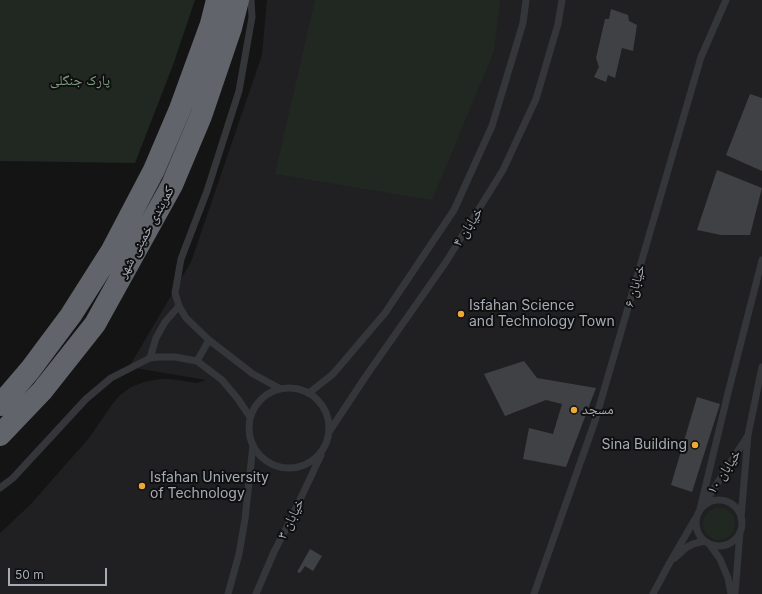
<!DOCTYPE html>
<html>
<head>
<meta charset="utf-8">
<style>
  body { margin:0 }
  #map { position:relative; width:762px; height:594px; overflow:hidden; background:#141415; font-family:Inter,sans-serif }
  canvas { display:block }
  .scale { position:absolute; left:8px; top:568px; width:99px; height:18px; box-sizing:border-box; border:2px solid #a6abb5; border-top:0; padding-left:5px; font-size:12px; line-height:14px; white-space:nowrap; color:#a6abb5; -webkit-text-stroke:3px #0f0f10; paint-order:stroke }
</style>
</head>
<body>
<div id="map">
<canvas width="762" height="594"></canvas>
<div class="scale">50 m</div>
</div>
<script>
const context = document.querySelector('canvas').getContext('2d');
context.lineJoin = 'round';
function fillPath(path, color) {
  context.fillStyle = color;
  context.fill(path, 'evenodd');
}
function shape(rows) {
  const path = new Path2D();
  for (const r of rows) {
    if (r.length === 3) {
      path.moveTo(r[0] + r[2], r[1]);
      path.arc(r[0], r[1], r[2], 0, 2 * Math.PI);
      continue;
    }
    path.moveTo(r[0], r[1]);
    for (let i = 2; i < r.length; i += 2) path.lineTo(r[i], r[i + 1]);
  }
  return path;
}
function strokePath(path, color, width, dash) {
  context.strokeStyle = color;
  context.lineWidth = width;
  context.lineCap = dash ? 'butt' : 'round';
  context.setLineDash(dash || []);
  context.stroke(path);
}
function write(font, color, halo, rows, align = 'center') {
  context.font = font + ' Inter,"Noto Naskh Arabic",sans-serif';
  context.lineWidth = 4;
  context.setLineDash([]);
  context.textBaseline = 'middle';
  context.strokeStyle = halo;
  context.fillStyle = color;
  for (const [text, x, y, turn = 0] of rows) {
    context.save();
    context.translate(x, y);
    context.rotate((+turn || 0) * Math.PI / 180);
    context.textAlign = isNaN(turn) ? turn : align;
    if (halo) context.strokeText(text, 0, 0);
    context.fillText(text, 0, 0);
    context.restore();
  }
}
const built = shape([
  [267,0,762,0,762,594,0,594,0,533,30,505,89,438,111,406,119,396,131,387,144,382,160,379,171,379,197,383,206,380,129,367,191,262,262,55]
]);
const green = shape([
  [0,0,195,0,173,65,135,163,0,161],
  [315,0,500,0,494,51,432,200,275,174],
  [719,524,16]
]);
const building = shape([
  [611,9,628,15,629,21,637,25,633,51,622,48,615,78,608,75,606,82,594,77,599,67,596,58,605,19,609,19],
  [750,94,762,98,762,171,726,155],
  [717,170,762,188,750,235,721,235,697,230],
  [524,361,537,378,596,388,566,467,523,459,529,428,553,434,562,404,546,400,505,416,484,374],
  [697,397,720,404,692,492,671,485],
  [310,549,322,556,313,571,305,566,300,573,297,572]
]);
const lane = shape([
  [251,0,252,17,239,91,207,191,181,259,175,293,179,306,186,318,209,340,253,374,279,388],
  [150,358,156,338,165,322,179,306],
  [197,361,209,340],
  [289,428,40],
  [309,393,333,374,385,313,454,210,492,126,523,23,526,0],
  [329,432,366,376,446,262,503,170,536,99,558,24,562,0],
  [0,488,13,478,86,399,111,378,150,358,158,357,175,357,197,361,222,380,238,399,250,417],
  [719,523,23],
  [704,504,747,437],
  [700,509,728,393,762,260],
  [741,518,748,435,762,367],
  [710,545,720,559,728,578,731,594],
  [675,558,687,547,693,544,704,541],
  [228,594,239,554,245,519,253,445],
  [256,594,274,552,291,519,321,455],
  [534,594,595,421,701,57,726,0],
  [653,594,669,564,695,519],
  [735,594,740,532]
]);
const highway = shape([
  [0,405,30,370,71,315,111,252,154,170,180,109,211,24,217,0],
  [0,435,42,391,95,324,172,185,201,116,231,28,238,0]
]);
const markers = [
  [461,314,4,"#eca935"],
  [574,410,4,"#eca935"],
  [695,445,4,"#eca935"],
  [142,486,4,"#eca935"]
];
const parkNames = [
  ["پارک جنگلی",80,81]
];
const streetNames = [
  ["خیابان ۴",468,227,-58],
  ["کمربندی خمینی شهر",146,232,-61],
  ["خیابان ۶",635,286,-74],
  ["خیابان ۱۰",724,472,-57],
  ["خیابان ۳",291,519,-64]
];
const poiNames = [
  ["Isfahan Science",469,306],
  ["and Technology Town",469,322],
  ["مسجد",582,410],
  ["Sina Building",687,445,"right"],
  ["Isfahan University",150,478],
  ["of Technology",150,494]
];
fillPath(built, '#202022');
fillPath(green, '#202821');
fillPath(building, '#404145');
strokePath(lane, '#35363a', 7);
strokePath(highway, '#61646b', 22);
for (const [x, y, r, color] of markers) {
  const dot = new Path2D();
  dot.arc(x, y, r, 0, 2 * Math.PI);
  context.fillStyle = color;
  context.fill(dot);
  strokePath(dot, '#0f0f10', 1.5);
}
write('14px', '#7da07e', '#0f0f10', parkNames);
write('14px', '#a6abb5', '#0f0f10', streetNames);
write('14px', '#a6abb5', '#0f0f10', poiNames, 'left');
</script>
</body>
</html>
